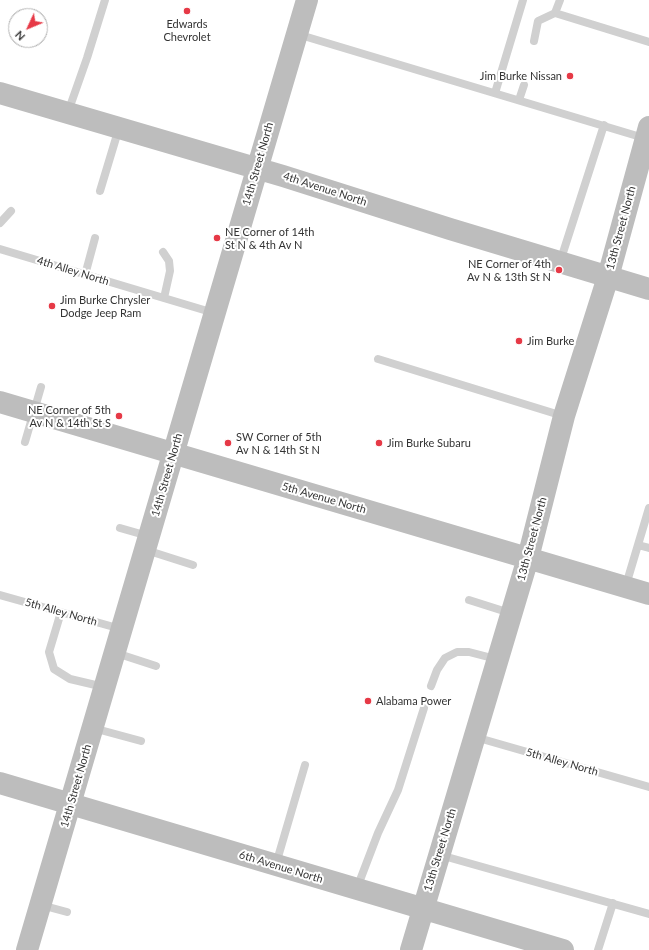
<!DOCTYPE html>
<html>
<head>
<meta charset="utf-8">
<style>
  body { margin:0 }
  #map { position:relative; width:649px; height:950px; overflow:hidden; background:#fff; font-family:Lato,sans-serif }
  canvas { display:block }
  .north { position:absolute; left:8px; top:8px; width:40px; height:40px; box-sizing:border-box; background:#fff; border:1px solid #adadad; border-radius:50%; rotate:226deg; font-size:11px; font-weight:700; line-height:16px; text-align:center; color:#333 }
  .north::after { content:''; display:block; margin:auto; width:14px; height:18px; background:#e63946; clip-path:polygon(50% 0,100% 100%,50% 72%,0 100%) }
</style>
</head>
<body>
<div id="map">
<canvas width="649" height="950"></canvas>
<div class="north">N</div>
</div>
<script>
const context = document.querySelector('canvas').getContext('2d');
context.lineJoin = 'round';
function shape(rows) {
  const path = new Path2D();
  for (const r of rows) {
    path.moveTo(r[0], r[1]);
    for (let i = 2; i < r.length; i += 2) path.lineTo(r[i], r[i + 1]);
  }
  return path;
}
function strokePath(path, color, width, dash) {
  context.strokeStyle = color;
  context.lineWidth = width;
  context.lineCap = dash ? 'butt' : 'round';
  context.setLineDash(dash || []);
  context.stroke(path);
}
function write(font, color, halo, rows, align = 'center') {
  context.font = font + ' Lato,sans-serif';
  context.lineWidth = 4;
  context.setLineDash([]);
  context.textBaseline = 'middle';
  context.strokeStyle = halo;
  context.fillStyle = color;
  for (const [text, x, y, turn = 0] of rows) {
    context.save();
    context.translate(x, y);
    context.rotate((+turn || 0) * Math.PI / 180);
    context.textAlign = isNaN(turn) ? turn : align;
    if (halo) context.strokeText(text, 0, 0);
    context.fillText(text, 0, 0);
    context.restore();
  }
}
const lane = shape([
  [555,13,560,0],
  [297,34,644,138],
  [534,41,538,21,555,13,649,42],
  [495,93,523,0],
  [519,100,524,85],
  [68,112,87,58,105,0],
  [100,191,119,128],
  [0,223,11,211],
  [0,249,214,313],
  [163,252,169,261,170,271,164,298],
  [560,262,604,125],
  [85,275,95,238],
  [378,359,563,416],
  [25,442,41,387],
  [120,528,148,536],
  [638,545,649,548],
  [146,550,193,565],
  [626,585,649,508],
  [0,595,121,629],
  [469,600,510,613],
  [61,612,49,652,54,669,70,679,104,687],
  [116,653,156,666],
  [431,686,437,670,445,658,457,652,469,652,496,659],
  [93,728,141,741],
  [475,737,649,787],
  [440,855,649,914],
  [276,864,305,765],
  [357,888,378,833,398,790,424,708],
  [41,905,67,912],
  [598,950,613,903]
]);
const secondary = shape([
  [0,93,283,176,450,229,649,289],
  [0,402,649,594],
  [0,783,563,950],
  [27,950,307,0],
  [411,950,528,558,564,416,608,277,649,127]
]);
const markers = [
  [187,11,4,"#e63946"],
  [570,76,4,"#e63946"],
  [217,238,4,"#e63946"],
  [559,270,4,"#e63946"],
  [52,306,4,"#e63946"],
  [519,341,4,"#e63946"],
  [119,416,4,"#e63946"],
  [228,443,4,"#e63946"],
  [379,443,4,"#e63946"],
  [368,701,4,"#e63946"]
];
const poiNames = [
  ["Edwards",187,24,"center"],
  ["Chevrolet",187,37,"center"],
  ["Jim Burke Nissan",562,76,"right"],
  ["NE Corner of 14th",225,232],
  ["St N & 4th Av N",225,245],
  ["NE Corner of 4th",551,264,"right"],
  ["Av N & 13th St N",551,277,"right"],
  ["Jim Burke Chrysler",60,300],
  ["Dodge Jeep Ram",60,313],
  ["Jim Burke",527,341],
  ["NE Corner of 5th",111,410,"right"],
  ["Av N & 14th St S",111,423,"right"],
  ["SW Corner of 5th",236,437],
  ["Av N & 14th St N",236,450],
  ["Jim Burke Subaru",387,443],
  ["Alabama Power",376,701]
];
const streetNames = [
  ["14th Street North",258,164,-74],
  ["4th Avenue North",325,189,18],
  ["13th Street North",621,228,-75],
  ["4th Alley North",73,271,17],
  ["14th Street North",167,475,-74],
  ["5th Avenue North",324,498,16],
  ["13th Street North",532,539,-75],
  ["5th Alley North",61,612,16],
  ["5th Alley North",562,762,16],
  ["14th Street North",76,786,-74],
  ["13th Street North",440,850,-73],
  ["6th Avenue North",281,867,17]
];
strokePath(lane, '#d0d0d0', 8);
strokePath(secondary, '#bdbdbd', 22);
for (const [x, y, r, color] of markers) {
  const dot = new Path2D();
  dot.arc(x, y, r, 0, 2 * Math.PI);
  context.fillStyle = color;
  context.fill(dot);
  strokePath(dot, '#fff', 1.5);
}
write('11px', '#333', '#fff', poiNames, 'left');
write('11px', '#333', '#fff', streetNames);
</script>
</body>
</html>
